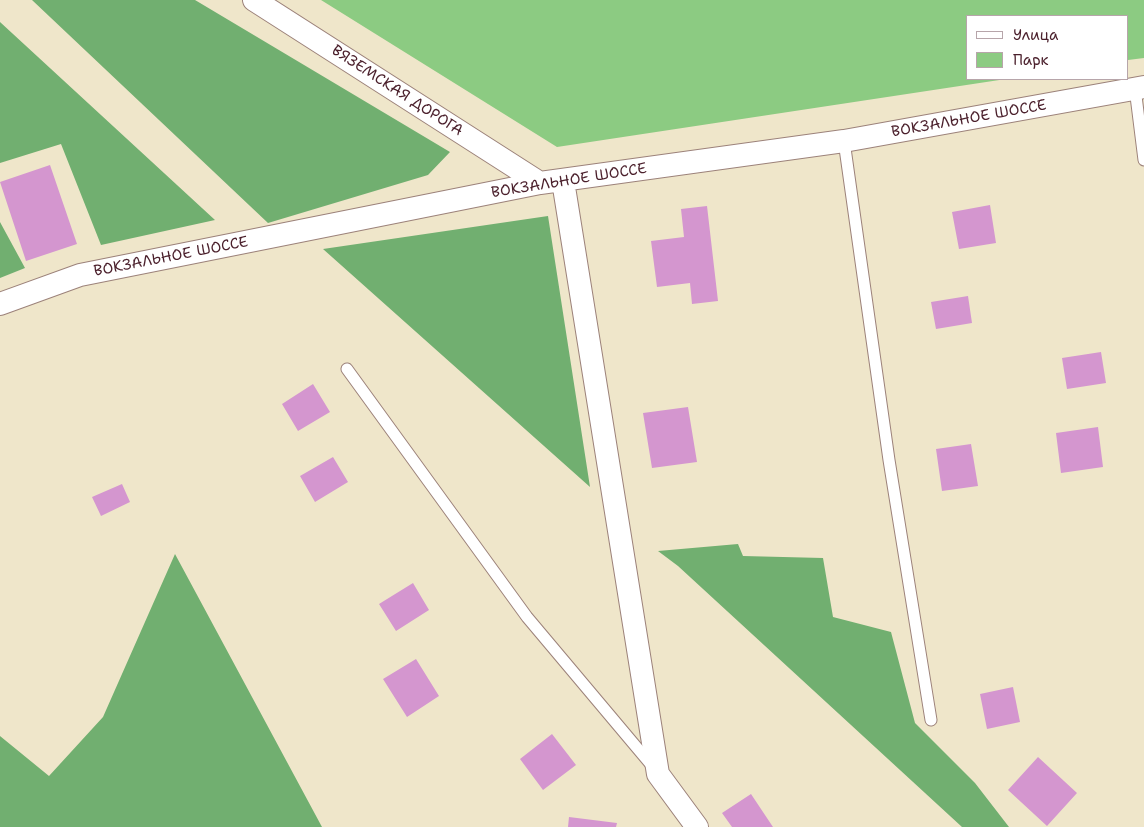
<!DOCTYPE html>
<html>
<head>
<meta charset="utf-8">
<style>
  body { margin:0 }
  #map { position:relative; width:1144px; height:827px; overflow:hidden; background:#efe6ca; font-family:"Shantell Sans",sans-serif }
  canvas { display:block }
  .legend { position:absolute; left:966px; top:15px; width:162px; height:65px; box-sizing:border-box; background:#fff; border:1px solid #b7a5aa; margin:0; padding:6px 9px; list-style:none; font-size:15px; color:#4a1f2b }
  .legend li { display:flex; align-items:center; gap:10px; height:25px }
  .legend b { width:25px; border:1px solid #b7a5aa }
</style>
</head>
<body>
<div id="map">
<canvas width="1144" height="827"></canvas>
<ul class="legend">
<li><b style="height:6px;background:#fff"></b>Улица</li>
<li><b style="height:14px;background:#8ccb82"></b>Парк</li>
</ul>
</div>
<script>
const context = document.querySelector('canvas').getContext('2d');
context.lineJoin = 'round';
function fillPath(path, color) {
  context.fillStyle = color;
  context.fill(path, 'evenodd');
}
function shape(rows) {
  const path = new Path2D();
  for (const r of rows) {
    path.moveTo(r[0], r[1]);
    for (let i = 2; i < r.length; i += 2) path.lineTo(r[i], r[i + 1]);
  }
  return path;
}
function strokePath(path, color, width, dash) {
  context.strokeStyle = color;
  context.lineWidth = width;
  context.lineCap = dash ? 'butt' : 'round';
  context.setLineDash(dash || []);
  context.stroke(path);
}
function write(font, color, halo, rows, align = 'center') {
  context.font = font + ' "Shantell Sans",sans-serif';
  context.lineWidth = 4;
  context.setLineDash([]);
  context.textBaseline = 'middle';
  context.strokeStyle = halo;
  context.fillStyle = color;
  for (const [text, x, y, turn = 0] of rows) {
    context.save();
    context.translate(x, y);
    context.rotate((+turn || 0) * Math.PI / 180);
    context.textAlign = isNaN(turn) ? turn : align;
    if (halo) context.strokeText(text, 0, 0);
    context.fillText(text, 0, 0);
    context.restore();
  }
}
const green = shape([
  [321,0,1144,0,1144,58,1128,60,1128,16,968,16,968,79,1006,79,557,147]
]);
const forest = shape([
  [32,0,195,0,450,152,428,175,268,223],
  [0,22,215,220,101,245,61,144,0,163],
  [548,216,590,487,323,249],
  [0,222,25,268,0,278],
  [738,544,743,556,823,558,833,617,891,632,915,723,975,783,1009,827,962,827,678,566,658,551],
  [175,554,322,827,0,827,0,736,49,776,103,717]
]);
const building = shape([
  [50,165,77,244,26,261,0,182],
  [990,205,996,243,959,249,952,212],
  [707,206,718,301,692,304,690,283,657,287,651,241,684,237,681,209],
  [968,296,972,323,936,329,931,302],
  [1101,352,1106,383,1067,389,1062,358],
  [313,384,330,412,298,431,282,404],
  [688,407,697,462,652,468,643,413],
  [1098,427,1103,467,1061,473,1056,433],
  [971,444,978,486,942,491,936,449],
  [333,457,348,482,315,502,300,476],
  [122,484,130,502,101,516,92,497],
  [413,583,429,610,396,631,379,604],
  [416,659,439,696,407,717,383,679],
  [1013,687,1020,722,987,729,980,694],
  [552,734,576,765,543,790,520,759],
  [1038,757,1077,793,1047,826,1008,790],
  [751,794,773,827,732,827,722,813],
  [569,817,617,823,616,827,568,827]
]);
const service = shape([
  [1135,88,1144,160],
  [844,141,889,460,931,720],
  [347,369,527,617,654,768]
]);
const minor = shape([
  [254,0,540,183],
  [563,181,658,774,697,827],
  [0,304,80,275,540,183,844,141,1144,87]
]);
const streetNames = [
  ["ВЯЗЕМСКАЯ ДОРОГА",397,91,33],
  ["ВОКЗАЛЬНОЕ ШОССЕ",969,119,-10],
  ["ВОКЗАЛЬНОЕ ШОССЕ",569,181,-9],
  ["ВОКЗАЛЬНОЕ ШОССЕ",171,257,-11]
];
fillPath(green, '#8ccb82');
fillPath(forest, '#71af70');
fillPath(building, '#d496cf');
strokePath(service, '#9c827a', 13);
strokePath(minor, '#9c827a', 24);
strokePath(service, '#fff', 11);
strokePath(minor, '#fff', 22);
write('15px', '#4a1f2b', '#fff', streetNames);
</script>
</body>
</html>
